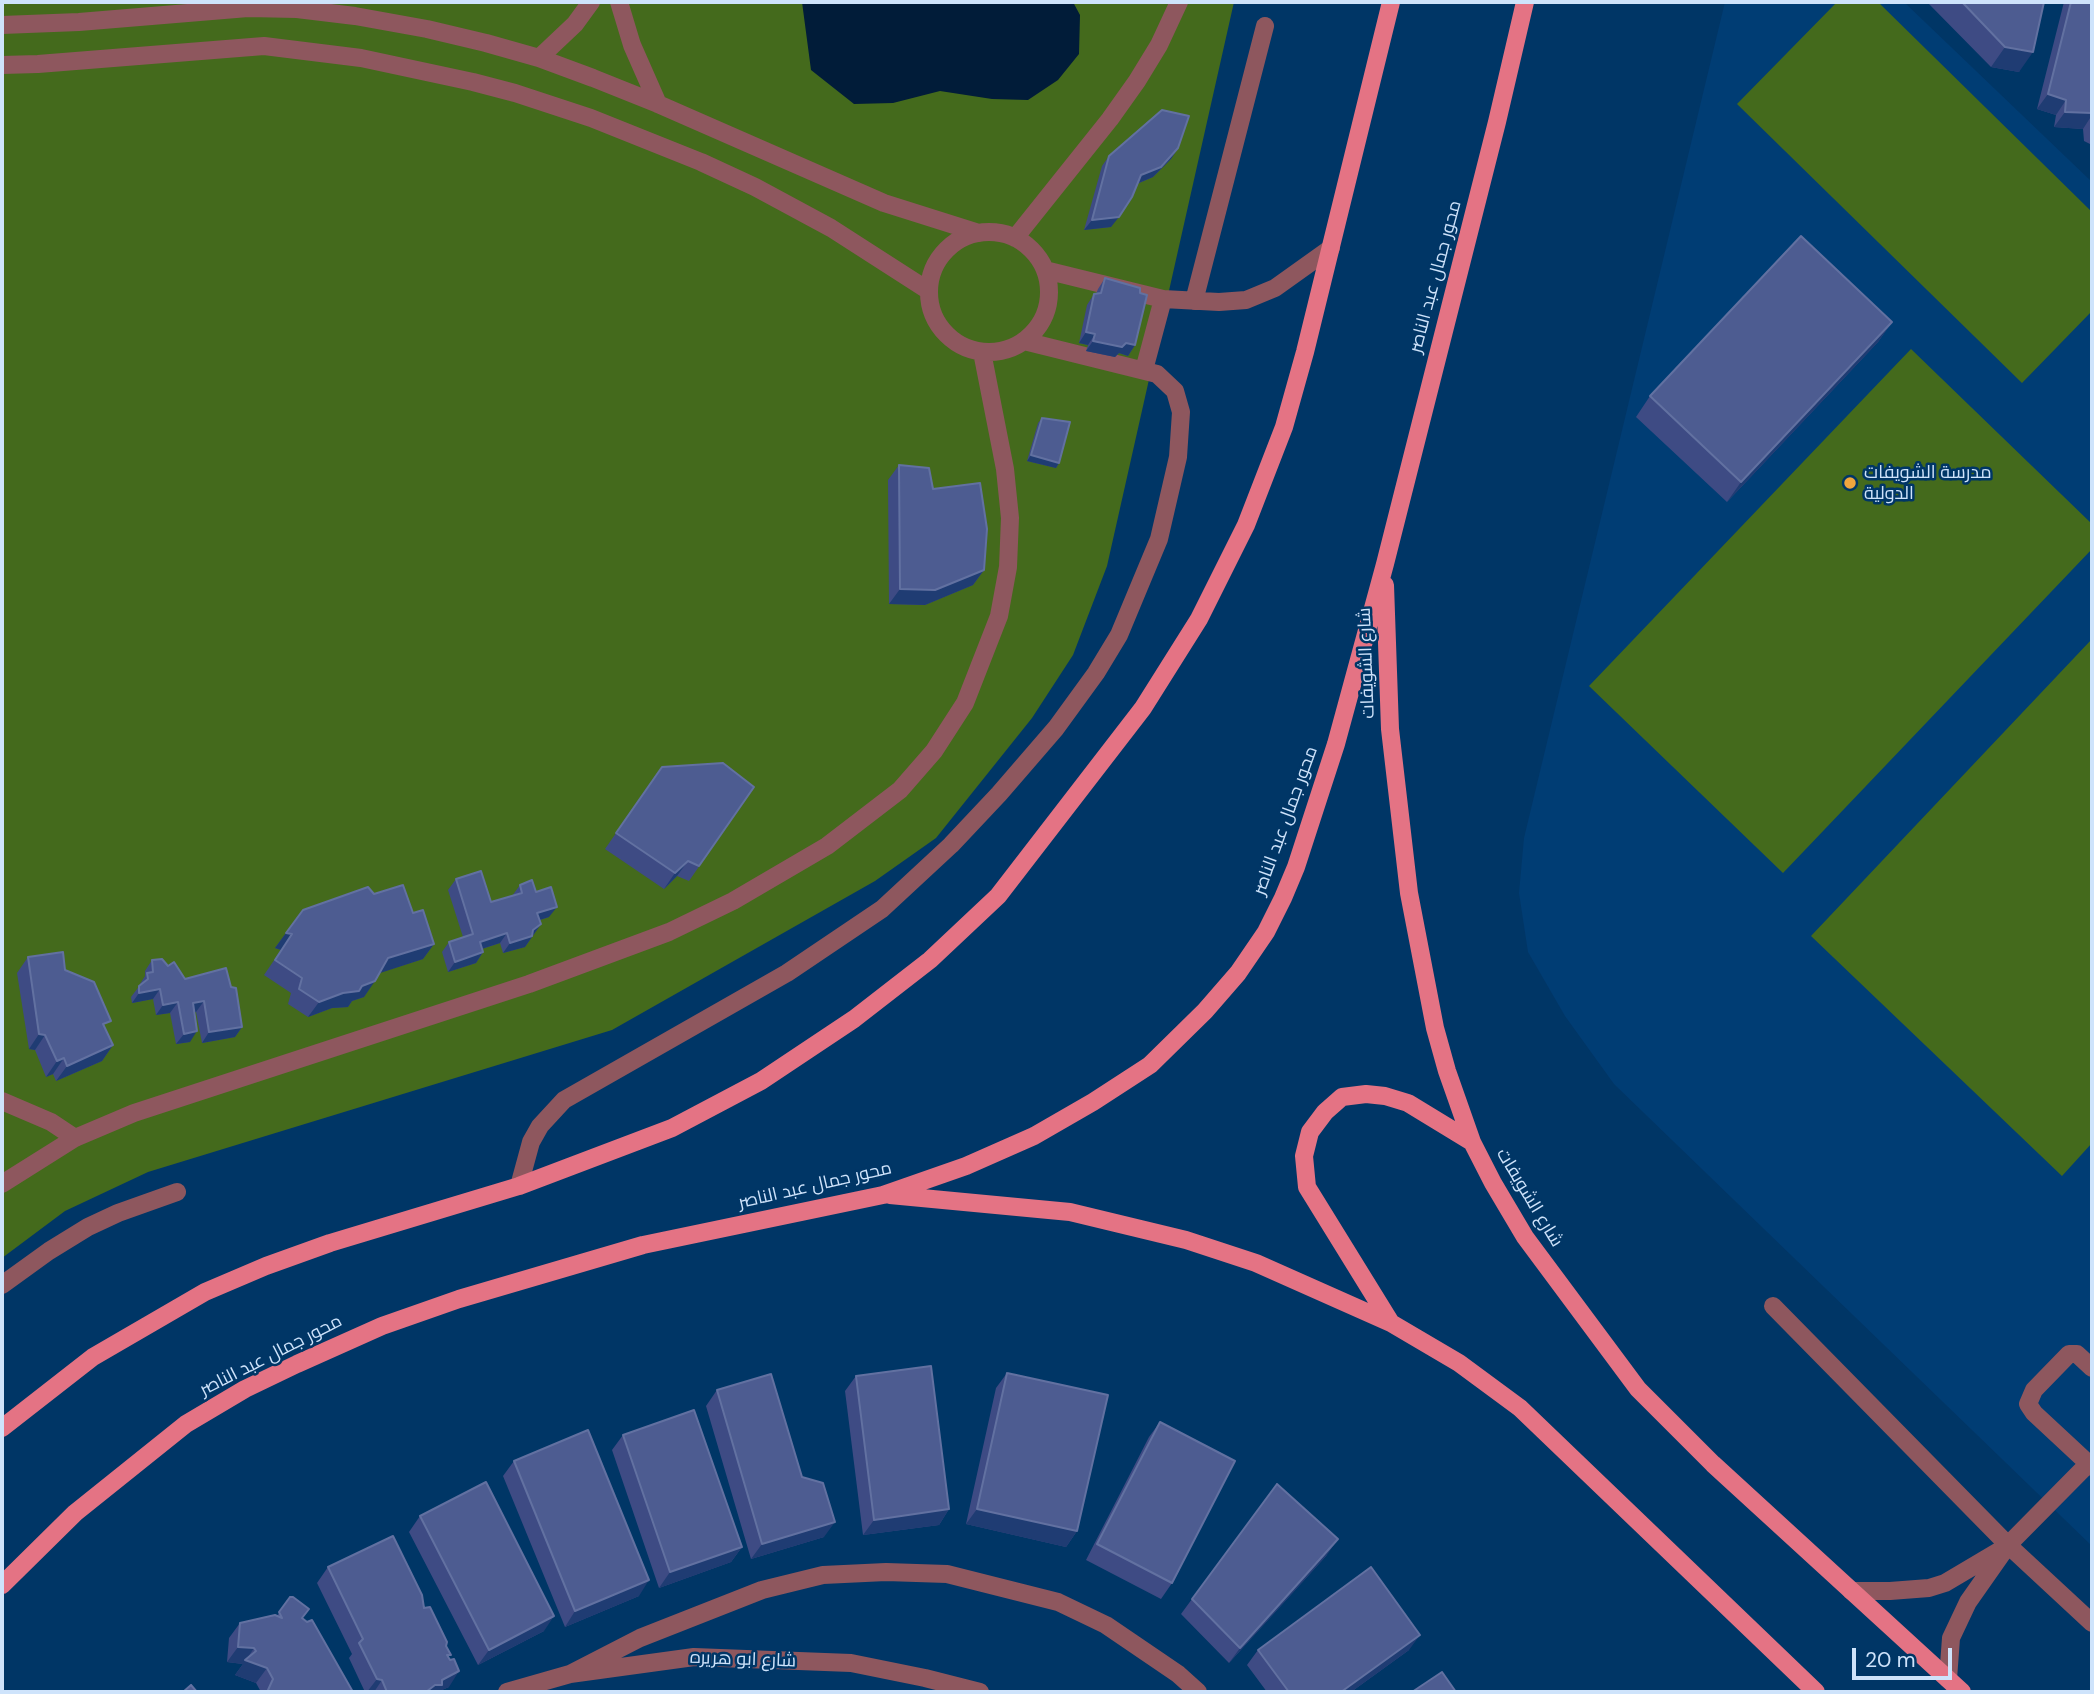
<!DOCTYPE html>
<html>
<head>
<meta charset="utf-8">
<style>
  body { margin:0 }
  #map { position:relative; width:2094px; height:1694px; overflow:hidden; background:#003666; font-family:"DM Sans",sans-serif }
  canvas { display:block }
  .frame { position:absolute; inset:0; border:4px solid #cee3fb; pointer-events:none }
  .scale { position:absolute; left:1852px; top:1648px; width:100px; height:32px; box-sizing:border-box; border:4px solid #cee3fb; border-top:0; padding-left:9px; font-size:21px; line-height:24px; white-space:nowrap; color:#cee3fb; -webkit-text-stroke:5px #003666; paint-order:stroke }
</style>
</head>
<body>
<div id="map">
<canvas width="2094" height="1694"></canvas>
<div class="frame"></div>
<div class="scale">20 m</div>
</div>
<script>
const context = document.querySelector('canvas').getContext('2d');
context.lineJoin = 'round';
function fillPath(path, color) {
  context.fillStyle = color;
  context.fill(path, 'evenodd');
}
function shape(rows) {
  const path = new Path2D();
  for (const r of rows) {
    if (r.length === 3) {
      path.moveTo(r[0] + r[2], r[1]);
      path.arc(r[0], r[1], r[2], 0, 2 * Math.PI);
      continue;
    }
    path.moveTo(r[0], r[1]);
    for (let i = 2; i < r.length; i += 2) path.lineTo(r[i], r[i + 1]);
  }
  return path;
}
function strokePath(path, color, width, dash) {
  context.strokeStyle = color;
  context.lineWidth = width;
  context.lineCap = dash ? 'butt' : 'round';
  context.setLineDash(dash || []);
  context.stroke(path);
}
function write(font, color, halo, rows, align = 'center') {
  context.font = font + ' "DM Sans",Cairo,sans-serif';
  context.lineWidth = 5;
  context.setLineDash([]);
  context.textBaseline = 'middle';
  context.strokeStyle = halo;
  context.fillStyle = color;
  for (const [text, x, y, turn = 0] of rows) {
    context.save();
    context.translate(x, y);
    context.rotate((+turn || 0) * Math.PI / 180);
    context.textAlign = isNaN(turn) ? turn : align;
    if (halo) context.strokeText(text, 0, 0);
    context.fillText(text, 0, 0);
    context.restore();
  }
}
const built = shape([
  [1725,2,1904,2,2092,182,2092,1546,1614,1084,1565,1016,1528,952,1519,893,1524,838]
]);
const green = shape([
  [2,2,1234,2,1107,566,1073,655,1032,718,936,838,875,881,612,1030,148,1172,65,1211,2,1258],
  [1837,2,1878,2,2092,212,2092,311,2022,383,1737,104],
  [1911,349,2092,524,2092,549,1783,873,1589,686],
  [2092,639,2092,1143,2062,1176,1811,936]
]);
const water = shape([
  [802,2,1073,2,1080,15,1079,54,1058,80,1028,100,992,99,940,91,893,103,854,104,811,70]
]);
const minor = shape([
  [619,2,632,45,658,104],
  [2,25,79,22,248,8,297,9,355,16,427,29,486,43,539,58,593,78,658,104,884,203,979,233],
  [539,58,575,24,591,2],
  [2,65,38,64,264,46,361,58,473,82,515,93,591,118,701,162,755,187,831,228,929,291],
  [989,292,60],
  [1015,238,1110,119,1137,81,1159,45,1179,2],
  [1045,270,1163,299,1219,302,1246,300,1275,288,1331,248],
  [1194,301,1265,26],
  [1144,370,1163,299],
  [2,1101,51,1122,75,1138],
  [2,1184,75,1138,134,1113,529,984,669,932,733,901,827,846,900,790,934,751,965,703,999,616,1008,567,1010,518,1005,469,982,352],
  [519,1186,531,1142,540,1126,564,1100,787,973,882,909,951,845,999,794,1056,728,1096,673,1119,635,1159,539,1178,457,1181,412,1175,391,1157,374,1024,341],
  [2,1285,49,1251,88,1227,118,1213,177,1192],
  [1773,1306,2008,1545,2092,1623],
  [2092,1368,2077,1354,2069,1354,2034,1390,2028,1404,2034,1413,2092,1467],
  [1851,1591,1890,1591,1929,1588,1945,1583,1999,1551],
  [570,1674,640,1638,762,1590,823,1575,886,1572,947,1574,1058,1602,1106,1625,1178,1674,1198,1692],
  [1948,1679,1951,1638,1968,1602,2008,1545,2089,1463],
  [507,1692,570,1674,694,1657,851,1663,925,1678,980,1692]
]);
const major = shape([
  [1385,585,1390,729,1409,893,1435,1028,1447,1071,1472,1142,1493,1183,1525,1237,1638,1389,1713,1464,1962,1692],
  [890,1195,1070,1212,1186,1240,1256,1263,1391,1323,1459,1363,1520,1408,1816,1692],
  [1391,1323,1307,1187,1304,1156,1310,1132,1325,1112,1342,1097,1366,1094,1385,1096,1408,1103,1472,1142],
  [2,1428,93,1357,205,1292,266,1266,330,1243,519,1186,672,1128,761,1081,854,1019,930,960,998,896,1143,708,1199,619,1246,525,1284,427,1305,352,1391,2],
  [2,1585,75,1513,186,1424,245,1389,297,1364,382,1326,459,1299,643,1245,883,1195,966,1166,1034,1136,1093,1102,1150,1065,1205,1011,1238,973,1266,932,1283,898,1296,867,1336,744,1385,564,1497,122,1525,2]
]);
const wall = shape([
  [1927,2,2044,2,2019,72,1991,67],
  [2064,2,2092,2,2092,145,2084,141,2083,129,2054,127,2056,115,2037,109],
  [1178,148,1171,159,1153,177,1137,184,1111,227,1084,230,1102,166,1109,156],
  [1105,278,1135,345,1128,356,1119,353,1115,357,1086,351,1088,345,1079,343,1087,305,1094,294,1096,294,1098,289],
  [1892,322,1878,342,1727,502,1636,417,1650,396],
  [1042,418,1059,463,1056,468,1027,461,1038,423],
  [899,465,933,489,984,570,973,585,925,605,889,604,888,480],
  [662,767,754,787,689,881,677,876,664,889,605,849],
  [456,879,491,902,512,896,520,885,536,892,549,917,540,920,541,924,525,947,503,953,500,943,482,949,483,952,476,963,448,972,442,952,449,942,463,937,448,890],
  [374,894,413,913,434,944,423,959,379,973,364,997,352,1001,348,1007,332,1008,308,1017,288,1004,291,993,264,975,281,950,275,948,286,933],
  [28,957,65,970,105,1028,113,1045,102,1061,56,1081,53,1074,46,1077,35,1050,29,1049,17,973],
  [152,960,168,966,242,1027,235,1037,202,1043,196,1012,194,1012,190,1042,176,1044,170,1013,156,1015,153,999,132,1003,131,997,140,985,140,984,145,976,145,971],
  [1007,1373,1077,1531,1066,1547,966,1524,996,1388],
  [856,1376,949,1509,939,1525,863,1535,845,1391],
  [717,1390,802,1477,824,1537,751,1559,706,1406],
  [1160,1422,1172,1583,1161,1599,1086,1560,1149,1437],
  [623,1435,742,1547,731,1562,659,1588,612,1450],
  [514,1461,639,1596,565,1627,503,1476],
  [420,1516,544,1631,478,1665,409,1532],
  [1327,1555,1229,1663,1181,1614,1192,1599],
  [328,1567,424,1608,446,1646,448,1658,449,1687,437,1692,365,1692,349,1658,352,1654,317,1583],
  [290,1597,302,1619,353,1692,261,1692,256,1683,235,1675,243,1664,227,1662,229,1638,240,1623,277,1616],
  [1258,1650,1409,1650,1351,1692,1267,1692,1247,1665]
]);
const shadedWall = shape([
  [2005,47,2033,52,2019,72,1991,67],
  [2048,94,2066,100,2056,115,2037,109],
  [2065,112,2092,113,2092,115,2083,129,2054,127],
  [1178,148,1171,159,1153,177,1134,185,1141,175],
  [1119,217,1111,227,1084,230,1092,220],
  [1892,322,1878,342,1727,502,1741,482],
  [1086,332,1095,334,1088,345,1079,343],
  [1093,341,1126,343,1135,345,1128,356,1119,353,1115,357,1086,351],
  [1031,455,1059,463,1056,468,1027,461],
  [984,570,973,585,925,605,889,604,900,589],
  [688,861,677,876,664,889,675,873],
  [557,907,549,917,530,923,537,913],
  [541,924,525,947,503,953,510,943],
  [286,933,292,934,281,950,275,948],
  [507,933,500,943,472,952,480,942],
  [434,944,423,959,377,974,388,958],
  [483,952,476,963,448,972,455,962],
  [375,981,364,997,352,1001,348,1007,332,1008,308,1017,319,1002],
  [160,989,153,999,132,1003,139,993],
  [204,1001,196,1012,185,1014,193,1003],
  [178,1002,170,1013,156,1015,163,1005],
  [242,1027,235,1037,202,1043,209,1032],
  [197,1031,190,1042,176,1044,184,1034],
  [39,1034,45,1035,35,1050,29,1049],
  [113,1045,102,1061,56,1081,67,1066],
  [64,1058,53,1074,46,1077,57,1061],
  [949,1509,939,1525,863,1535,874,1520],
  [977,1509,1077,1531,1066,1547,966,1524],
  [835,1522,824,1537,751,1559,762,1544],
  [1338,1539,1327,1555,1229,1663,1240,1648],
  [742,1547,731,1562,659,1588,670,1572],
  [649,1580,639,1596,565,1627,575,1611],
  [554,1616,544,1631,478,1665,489,1650],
  [1420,1635,1409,1650,1351,1692,1341,1692],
  [238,1647,254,1648,246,1660,267,1668,256,1683,235,1675,243,1664,227,1662],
  [459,1671,449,1687,437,1692,426,1692,442,1680],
  [377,1679,382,1680,374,1692,367,1692]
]);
const building = shape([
  [1962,2,2044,2,2033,52,2005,47,1962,2],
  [2071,2,2092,2,2092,113,2065,112,2066,100,2048,94,2071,2],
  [1162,110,1189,116,1178,148,1161,167,1141,175,1132,197,1119,217,1092,220,1109,156,1162,110],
  [1801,236,1892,322,1741,482,1650,396,1801,236],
  [1105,278,1140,288,1140,293,1147,295,1135,345,1126,343,1122,347,1093,341,1095,334,1086,332,1094,294,1101,293,1105,278],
  [1042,418,1070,422,1059,463,1031,455,1042,418],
  [899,465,929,468,933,489,980,483,987,529,984,570,935,590,900,589,899,465],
  [723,763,754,787,699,866,688,861,675,873,616,833,662,767,723,763],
  [481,871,491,902,522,893,520,885,532,880,536,892,551,887,557,907,537,913,541,924,533,930,532,936,510,943,507,933,480,942,483,952,455,962,449,942,473,934,456,879,481,871],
  [403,885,413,913,423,910,434,944,388,958,375,981,362,986,359,991,343,993,319,1002,299,989,302,978,275,960,292,934,286,933,303,910,368,887,374,894,403,885],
  [63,952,65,970,94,982,111,1021,103,1024,113,1045,67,1066,64,1058,57,1061,45,1035,39,1034,28,957,63,952],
  [162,959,168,966,174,962,185,979,226,968,231,987,236,988,242,1027,209,1032,204,1001,193,1003,197,1031,184,1034,178,1002,163,1005,160,989,139,993,139,986,148,979,147,973,153,972,152,960,162,959],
  [931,1366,949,1509,874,1520,856,1376,931,1366],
  [1007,1373,1108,1395,1077,1531,977,1509,1007,1373],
  [771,1374,802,1477,823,1483,835,1522,762,1544,717,1390,771,1374],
  [694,1410,742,1547,670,1572,623,1435,694,1410],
  [1160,1422,1235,1461,1172,1583,1097,1544,1160,1422],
  [588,1430,649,1580,575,1611,514,1461,588,1430],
  [486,1482,554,1616,489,1650,420,1516,486,1482],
  [1277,1484,1338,1539,1240,1648,1192,1599,1277,1484],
  [393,1536,422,1595,424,1608,430,1607,447,1642,446,1646,451,1655,447,1655,450,1660,454,1659,459,1671,442,1680,442,1685,435,1685,426,1692,387,1692,382,1680,377,1679,359,1643,363,1639,328,1567,393,1536],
  [1371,1567,1420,1635,1341,1692,1289,1692,1258,1650,1371,1567],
  [290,1597,293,1597,309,1609,302,1618,307,1622,312,1620,353,1692,269,1692,268,1690,273,1679,267,1668,245,1660,256,1651,254,1648,238,1647,240,1623,275,1615,282,1618,279,1612,290,1597],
  [1442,1672,1456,1692,1412,1692,1442,1672],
  [191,1685,197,1692,183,1692,191,1685]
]);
const markers = [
  [1850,483,7,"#f0a63e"]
];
const streetNames = [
  ["محور جمال عبد الناصر",1436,277,-75],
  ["شارع الشويفات",1367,663,-92],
  ["محور جمال عبد الناصر",1286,821,-70],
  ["محور جمال عبد الناصر",815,1186,-13],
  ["شارع الشويفات",1529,1198,59],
  ["محور جمال عبد الناصر",271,1356,-27],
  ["شارع ابو هريره",743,1660,2]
];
const poiNames = [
  ["مدرسة الشويفات",1864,473],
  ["الدولية",1864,494]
];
fillPath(built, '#003d74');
fillPath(green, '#446a1c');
fillPath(water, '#011c39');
strokePath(minor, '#8e575e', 18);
strokePath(major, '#e47384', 18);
fillPath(wall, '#3e4b84');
fillPath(shadedWall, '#1f3c73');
fillPath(building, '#4d5c91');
strokePath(building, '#6271a1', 2);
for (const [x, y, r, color] of markers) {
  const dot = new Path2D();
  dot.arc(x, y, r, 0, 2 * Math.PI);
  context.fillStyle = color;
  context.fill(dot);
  strokePath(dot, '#003666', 2.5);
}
write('18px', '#cee3fb', '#003666', streetNames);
write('18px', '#cee3fb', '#003666', poiNames, 'left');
</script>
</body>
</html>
